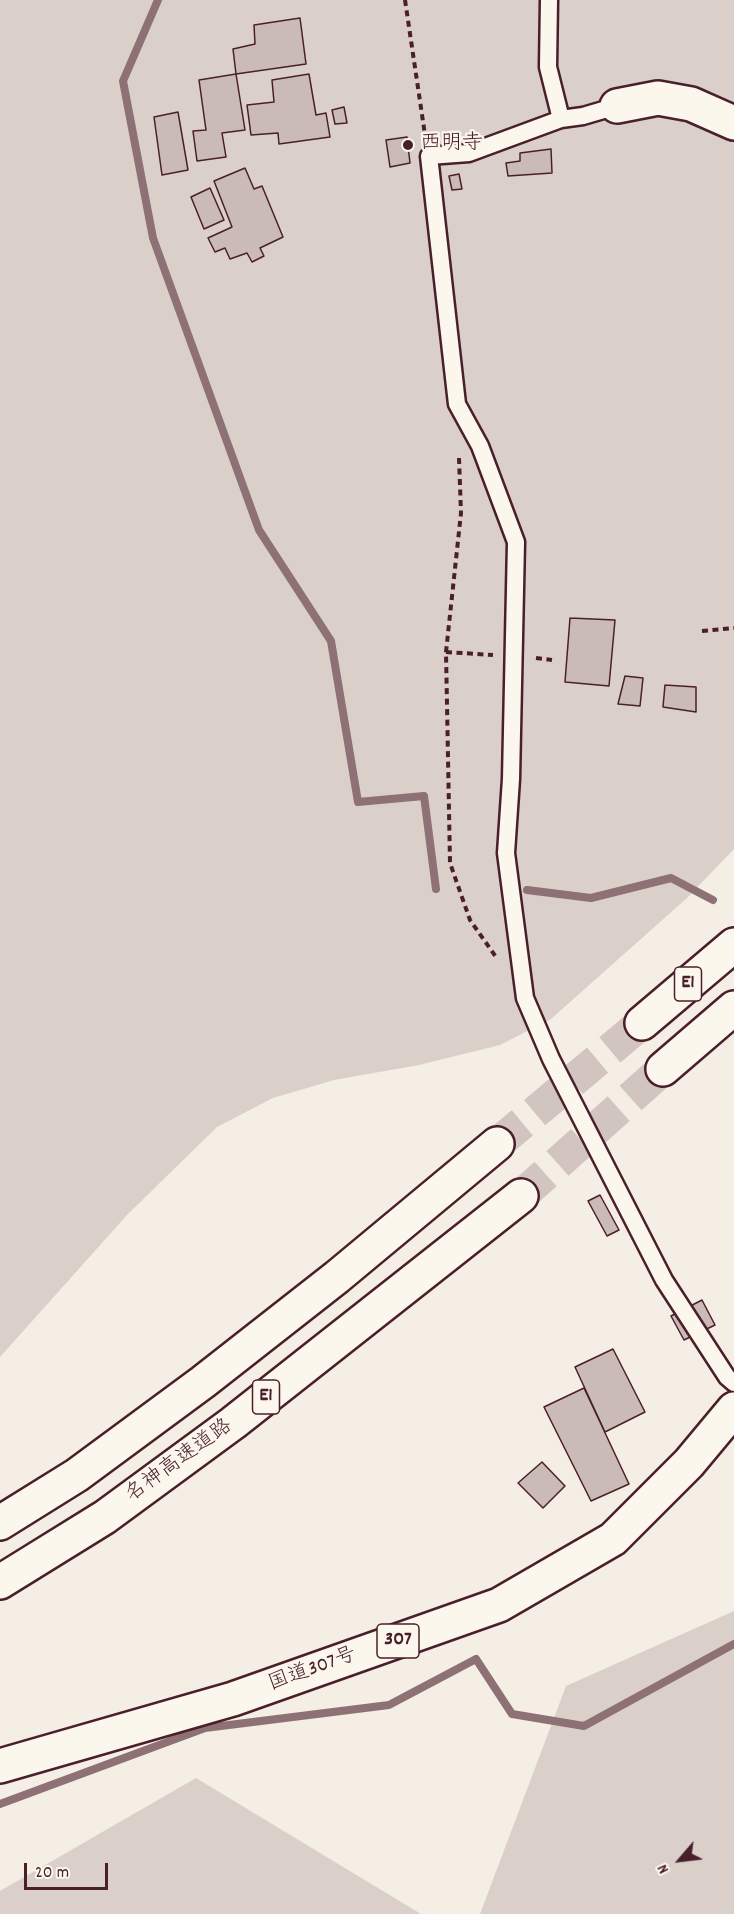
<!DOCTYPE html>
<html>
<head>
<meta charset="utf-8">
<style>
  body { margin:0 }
  #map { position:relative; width:734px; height:1914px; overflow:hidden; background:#f4eee4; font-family:Dekko,sans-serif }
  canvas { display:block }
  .north { position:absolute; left:650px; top:1830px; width:60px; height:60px; -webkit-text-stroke:4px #fbf7ec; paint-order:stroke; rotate:242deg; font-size:16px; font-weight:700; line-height:24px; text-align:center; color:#4a1f2b }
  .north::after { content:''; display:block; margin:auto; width:21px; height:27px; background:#4a1f2b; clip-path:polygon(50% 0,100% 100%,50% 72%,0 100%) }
  .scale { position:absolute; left:24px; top:1863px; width:84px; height:27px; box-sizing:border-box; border:3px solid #4a1f2b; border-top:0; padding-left:8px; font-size:18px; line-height:21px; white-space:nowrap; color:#4a1f2b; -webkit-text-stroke:4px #fbf7ec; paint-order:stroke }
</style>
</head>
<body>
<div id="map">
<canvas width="734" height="1914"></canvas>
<div class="north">N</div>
<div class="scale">20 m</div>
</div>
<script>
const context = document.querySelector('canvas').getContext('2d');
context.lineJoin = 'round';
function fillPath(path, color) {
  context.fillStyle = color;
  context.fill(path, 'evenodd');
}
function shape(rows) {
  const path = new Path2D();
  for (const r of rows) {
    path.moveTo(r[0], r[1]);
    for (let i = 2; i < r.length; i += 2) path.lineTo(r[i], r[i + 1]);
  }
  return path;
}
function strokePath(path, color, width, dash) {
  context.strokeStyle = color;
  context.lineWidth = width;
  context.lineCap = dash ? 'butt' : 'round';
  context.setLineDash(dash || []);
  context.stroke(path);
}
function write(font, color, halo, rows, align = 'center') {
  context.font = font + ' Dekko,"Klee One",sans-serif';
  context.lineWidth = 4.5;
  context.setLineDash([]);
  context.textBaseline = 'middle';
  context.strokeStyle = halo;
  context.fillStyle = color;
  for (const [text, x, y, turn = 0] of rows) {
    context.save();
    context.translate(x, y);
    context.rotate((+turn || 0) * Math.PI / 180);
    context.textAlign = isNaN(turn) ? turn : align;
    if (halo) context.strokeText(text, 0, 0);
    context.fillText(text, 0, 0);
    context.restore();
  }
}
const green = shape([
  [0,0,734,0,734,849,687,898,551,1019,500,1045,419,1065,334,1080,273,1098,217,1127,127,1215,0,1357],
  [734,1611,734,1914,480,1914,566,1686],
  [196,1778,421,1914,0,1914,0,1891]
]);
const stream = shape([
  [158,0,123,81,153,238,259,530,331,641,358,802,424,796,436,889],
  [527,890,591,898,671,878,713,900],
  [0,1804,205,1728,389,1705,476,1659,512,1714,584,1726,734,1644]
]);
const building = shape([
  [300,18,306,64,236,74,233,49,255,44,254,25,300,18],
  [236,74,245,130,222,133,226,157,197,161,193,131,206,130,199,80,236,74],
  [309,74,316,115,326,113,330,137,279,144,278,133,251,135,247,105,274,102,272,80,309,74],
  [344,107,347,123,335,124,332,110,344,107],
  [178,112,188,170,162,175,154,117,178,112],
  [407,137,410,163,390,167,386,140,407,137],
  [551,149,552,173,508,176,506,163,520,161,520,153,551,149],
  [245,168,254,189,262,186,283,237,260,248,264,256,252,262,247,253,230,259,225,248,215,252,208,238,232,227,214,181,245,168],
  [459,174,462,189,452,190,449,176,459,174],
  [210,188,224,220,204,229,191,197,210,188],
  [570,618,615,620,609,686,565,682,570,618],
  [625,676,643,678,640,706,618,704,625,676],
  [665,685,696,687,696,712,663,707,665,685],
  [600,1195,619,1230,607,1236,588,1201,600,1195],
  [702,1300,715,1325,684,1340,671,1316,702,1300],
  [613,1349,645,1412,605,1432,575,1367,613,1349],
  [584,1388,629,1484,591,1501,544,1407,584,1388],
  [542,1462,565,1486,543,1508,518,1483,542,1462]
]);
const highwayTunnel = shape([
  [497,1144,642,1023],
  [521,1196,663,1069]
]);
const path = shape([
  [405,0,425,135],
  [459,458,461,513,446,652,450,863,470,920,496,957],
  [702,631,734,628],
  [446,652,493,655],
  [536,658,552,660]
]);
const lane = shape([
  [549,0,548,67,561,119],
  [617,106,583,116,561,119,469,153,429,156,457,404,480,446,516,542,511,779,506,853,525,998,551,1059,664,1280,727,1377,734,1383]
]);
const street = shape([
  [617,106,658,98,691,104,734,123]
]);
const highway = shape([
  [642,1023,734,945],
  [663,1069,734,1008],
  [0,1523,77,1475,203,1382,337,1277,497,1144],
  [0,1582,105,1517,233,1423,521,1196],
  [0,1766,233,1699,499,1605,613,1539,689,1463,734,1409]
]);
const markers = [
  [408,145,6,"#4a1f2b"]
];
const shields = [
  [688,984,27],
  [266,1397,27],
  [398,1641,42]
];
const shieldNames = [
  ["E1",688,984],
  ["E1",266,1397],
  ["307",398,1641]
];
const poiNames = [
  ["西明寺",420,145]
];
const streetNames = [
  ["名神高速道路",180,1462,-36],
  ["国道307号",313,1671,-20]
];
fillPath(green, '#dbd0c9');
strokePath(stream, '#8d7174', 8);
fillPath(building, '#cabbb6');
strokePath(building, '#4a1f2b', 1.5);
strokePath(highwayTunnel, '#d2c5bf', 33, [33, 16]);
strokePath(lane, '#4a1f2b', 21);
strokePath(street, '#4a1f2b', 38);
strokePath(highway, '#4a1f2b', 38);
strokePath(path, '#4a1f2b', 4, [6, 4.5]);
strokePath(lane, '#fbf7ec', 16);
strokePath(street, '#fbf7ec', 33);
strokePath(highway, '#fbf7ec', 33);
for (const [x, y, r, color] of markers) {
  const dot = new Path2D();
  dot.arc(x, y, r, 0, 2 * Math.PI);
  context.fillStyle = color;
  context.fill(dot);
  strokePath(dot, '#fbf7ec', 2);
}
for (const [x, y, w] of shields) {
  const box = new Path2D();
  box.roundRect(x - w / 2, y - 17, w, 34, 4.5);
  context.fillStyle = '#fbf7ec';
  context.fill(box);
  strokePath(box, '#4a1f2b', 1.5);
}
write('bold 20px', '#4a1f2b', null, shieldNames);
write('21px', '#4a1f2b', '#fbf7ec', poiNames, 'left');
write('21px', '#4a1f2b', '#fbf7ec', streetNames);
</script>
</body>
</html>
